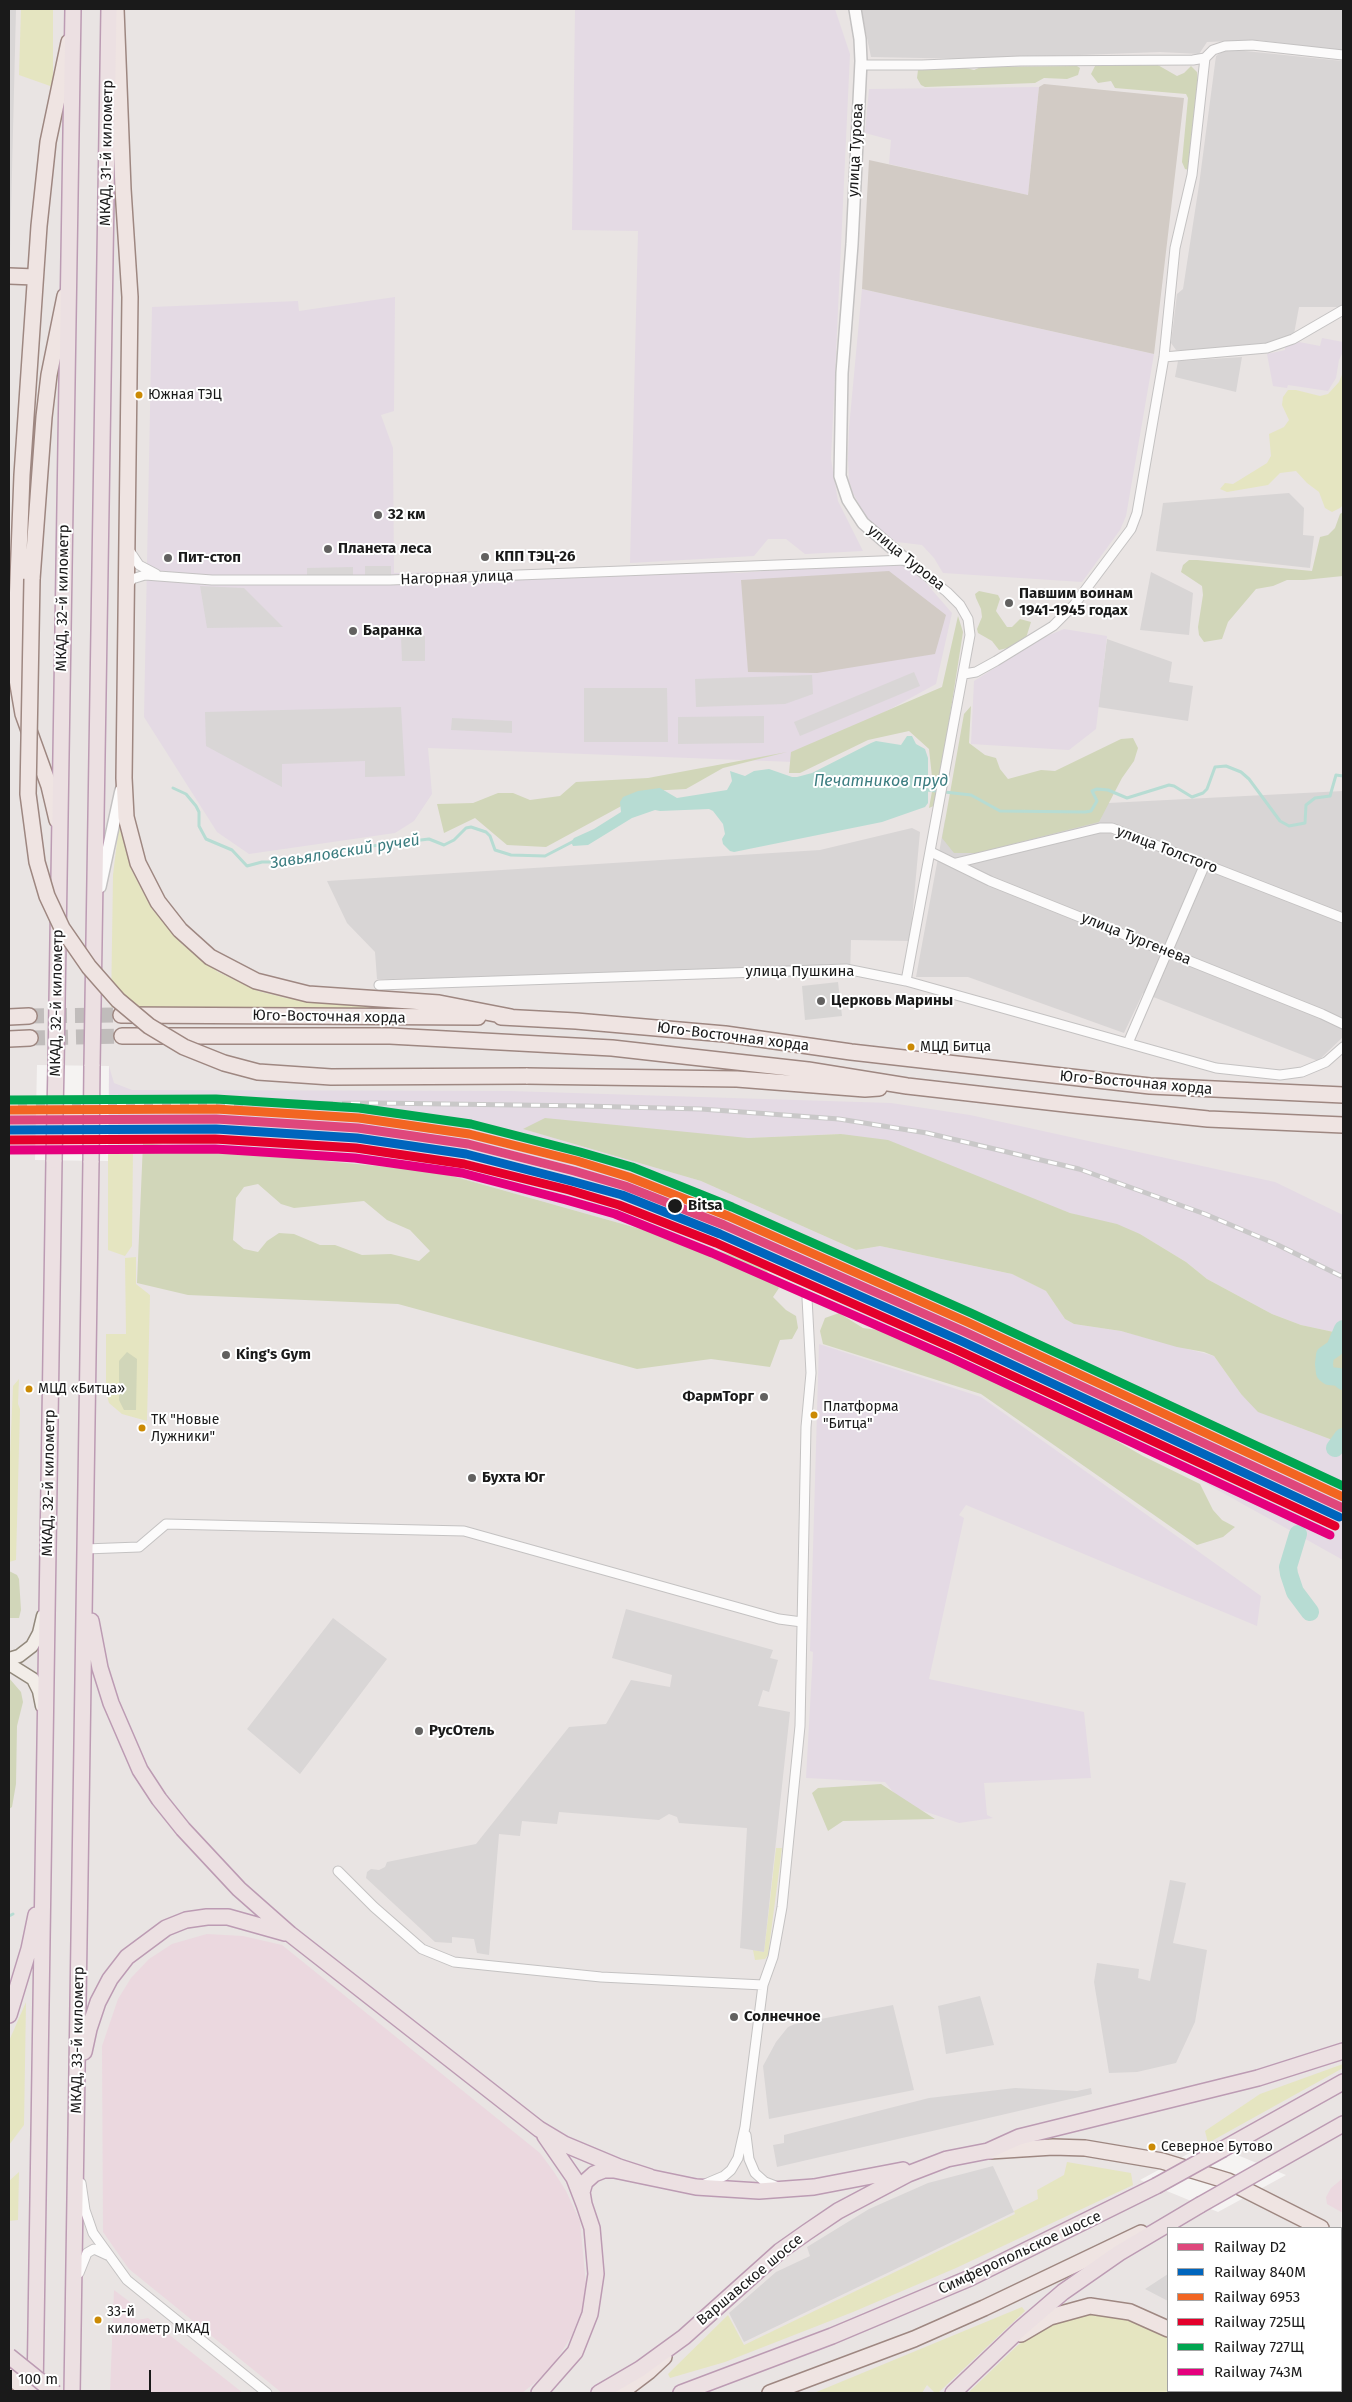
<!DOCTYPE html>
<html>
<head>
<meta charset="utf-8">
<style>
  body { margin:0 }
  #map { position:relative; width:1352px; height:2402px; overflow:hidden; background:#e9e4e3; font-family:"Fira Sans",sans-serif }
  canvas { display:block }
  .frame { position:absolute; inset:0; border:10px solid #1a1a1a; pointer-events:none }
  .legend { position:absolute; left:1167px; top:2227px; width:175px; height:165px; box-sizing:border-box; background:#fff; border:1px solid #a3a3a3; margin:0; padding:6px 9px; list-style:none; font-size:15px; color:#1a1a1a }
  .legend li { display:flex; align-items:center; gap:10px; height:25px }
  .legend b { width:25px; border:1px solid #a3a3a3 }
  .scale { position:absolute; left:10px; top:2370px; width:141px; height:22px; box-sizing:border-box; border:2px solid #1a1a1a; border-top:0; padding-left:6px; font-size:15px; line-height:18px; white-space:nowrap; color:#1a1a1a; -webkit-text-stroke:4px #fff; paint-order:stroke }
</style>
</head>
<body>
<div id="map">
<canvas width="1352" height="2402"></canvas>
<div class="frame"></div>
<ul class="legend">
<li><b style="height:6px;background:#df477c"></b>Railway D2</li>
<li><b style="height:6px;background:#0065bd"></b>Railway 840М</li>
<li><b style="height:6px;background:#f26522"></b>Railway 6953</li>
<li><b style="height:6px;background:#e4002b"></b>Railway 725Щ</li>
<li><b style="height:6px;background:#00a651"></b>Railway 727Щ</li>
<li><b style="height:6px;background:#e5007d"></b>Railway 743М</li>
</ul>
<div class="scale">100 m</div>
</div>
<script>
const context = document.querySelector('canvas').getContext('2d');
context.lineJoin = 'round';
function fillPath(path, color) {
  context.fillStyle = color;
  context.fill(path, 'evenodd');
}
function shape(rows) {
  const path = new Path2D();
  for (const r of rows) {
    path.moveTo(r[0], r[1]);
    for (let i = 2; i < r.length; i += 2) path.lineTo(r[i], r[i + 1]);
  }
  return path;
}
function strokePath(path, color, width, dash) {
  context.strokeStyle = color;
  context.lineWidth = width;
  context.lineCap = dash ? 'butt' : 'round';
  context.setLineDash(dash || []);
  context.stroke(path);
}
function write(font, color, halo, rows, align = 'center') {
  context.font = font + ' "Fira Sans",sans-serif';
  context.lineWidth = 4;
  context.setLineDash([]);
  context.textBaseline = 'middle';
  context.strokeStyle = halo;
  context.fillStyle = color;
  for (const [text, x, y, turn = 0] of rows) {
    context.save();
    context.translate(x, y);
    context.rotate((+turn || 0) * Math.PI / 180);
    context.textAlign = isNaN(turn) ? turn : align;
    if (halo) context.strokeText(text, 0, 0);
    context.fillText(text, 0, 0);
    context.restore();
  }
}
const residential = shape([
  [861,9,1343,9,1343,51,1257,40,1207,42,1199,54,1160,52,975,59,871,57],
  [1226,49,1343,61,1343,307,1299,307,1294,334,1267,344,1197,350,1176,350,1171,343,1177,294,1183,289,1199,185,1216,56],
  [1242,357,1236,392,1175,377,1178,361],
  [1289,493,1304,508,1303,535,1314,536,1310,568,1156,551,1163,503],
  [1151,572,1193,593,1189,635,1140,630],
  [1107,639,1172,662,1169,682,1193,686,1188,721,1098,707],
  [1343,791,1343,1037,1318,1061,1143,993,1124,1033,968,977,916,977,945,820,991,809],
  [912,828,920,832,910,941,851,940,850,977,377,979,375,952,347,923,327,881,820,850]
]);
const commercial = shape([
  [207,1934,243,1936,282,1945,540,2153,554,2172,566,2191,580,2221,586,2285,582,2310,571,2337,555,2362,536,2382,522,2393,282,2393,129,2269,103,2232,102,2046,118,1999,131,1978,149,1959,172,1944],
  [1343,2178,1343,2213,1327,2204,1326,2197,1331,2188],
  [114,2290,130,2302,130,2314,133,2317,137,2320,148,2318,243,2393,110,2393]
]);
const industrial = shape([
  [575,9,835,9,850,54,831,459,838,501,863,551,805,554,786,539,768,539,754,556,630,563,638,231,572,230],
  [1039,87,1028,195,889,164,891,140,865,133,869,89],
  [862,289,1154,354,1126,516,1120,530,1082,582,943,573,934,558,922,545,897,542,875,527,866,517,853,493,849,480,848,459,849,428],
  [395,297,394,411,381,415,393,448,394,573,639,568,739,573,906,560,952,613,936,684,794,762,428,748,432,794,414,821,395,833,249,854,217,832,144,717,152,307,298,301,299,311],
  [1322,338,1343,342,1343,352,1339,360,1336,378,1328,391,1288,385,1287,388,1273,386,1267,354,1285,350,1285,347,1299,342,1320,346],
  [1064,629,1107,636,1096,729,1069,750,971,744,974,681,1042,638],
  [109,1066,114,1083,132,1090,510,1091,891,1103,970,1115,1275,1182,1343,1215,1343,1334,1301,1325,1272,1314,1207,1279,1186,1262,1140,1234,1070,1213,841,1134,748,1138,524,1129,701,1181,856,1250,880,1246,1012,1274,1046,1291,1065,1319,1074,1324,1121,1331,1214,1356,1241,1394,1269,1416,1343,1444,1343,1560,958,1345,871,1320,761,1263,438,1172,160,1143,108,1142],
  [819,1344,981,1397,1261,1596,1257,1626,966,1505,959,1515,964,1518,929,1679,1084,1712,1091,1778,984,1783,987,1815,993,1818,959,1823,903,1804,885,1782,806,1778,813,1652,810,1651]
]);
const religious = shape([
  [838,982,842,1016,805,1020,802,986]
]);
const construction = shape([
  [1044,84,1184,98,1154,354,862,289,869,160,1028,195,1039,87],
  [889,571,946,615,935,654,817,673,748,672,741,580]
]);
const grass = shape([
  [21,9,53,9,53,87,19,75],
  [1343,372,1343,505,1340,508,1332,512,1325,508,1319,492,1307,483,1296,471,1280,473,1268,485,1227,492,1220,489,1225,483,1233,484,1267,463,1271,456,1269,434,1284,427,1289,420,1282,405,1283,397,1288,390,1296,390,1320,396,1328,394,1339,382],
  [119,825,131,869,152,909,182,944,218,972,258,991,286,998,338,1004,385,1005,419,1008,419,1010,111,1007,113,875],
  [108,1145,133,1146,132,1246,125,1256,108,1250],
  [136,1257,136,1284,150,1295,147,1421,122,1414,109,1403,106,1392,106,1334,126,1334,125,1258],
  [19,1379,18,1404,20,1409,16,1560,9,1562,9,1479,13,1386],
  [776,1848,782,1848,768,1955,765,1959,755,1960,753,1950,764,1952],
  [26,2002,24,2125,9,2145,9,2041],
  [1343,2064,1343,2068,1208,2143,1205,2131,1260,2094],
  [1067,2162,1131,2173,1133,2185,956,2268,853,2312,725,2362,670,2378,668,2374,728,2315,744,2345,1015,2214,1014,2211,1038,2199,1037,2190,1064,2175],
  [19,2172,18,2220,9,2221,9,2181],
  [1022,2307,1025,2311,938,2393,935,2393,927,2385,922,2393,814,2393],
  [1090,2313,1104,2313,1127,2319,1168,2337,1168,2391,1224,2392,969,2392,1018,2345,1042,2329,1064,2319]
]);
const forest = shape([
  [1156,64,1177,76,1184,73,1191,66,1197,72,1199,89,1189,170,1185,169,1182,162,1188,98,1186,94,1115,88,1111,81,1098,83,1091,74,1095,66,1099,65],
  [1077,66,1080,68,1078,75,1067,79,1044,78,1035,83,925,87,921,85,917,78,918,70,926,68,966,68,974,70,981,67],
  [1343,512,1343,576,1304,580,1287,580,1273,586,1256,589,1228,622,1222,639,1204,642,1199,635,1198,627,1203,595,1202,586,1181,572,1183,565,1189,560,1197,560,1312,571,1320,537,1328,535,1335,528,1340,514],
  [979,591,998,595,1000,599,996,611,1007,627,1012,627,1020,619,1031,622,1026,638,1012,647,999,650,992,641,978,633,977,629,982,617,981,609,976,598,975,594],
  [958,616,963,632,936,805,929,808,933,786,929,749,909,731,868,740,800,773,789,773,791,752,942,687],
  [971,706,969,743,985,755,996,758,1000,769,1008,779,1041,770,1055,771,1121,739,1133,738,1138,748,1134,761,1122,778,1099,822,977,853,954,853,942,838,964,714],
  [787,752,723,768,686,789,649,791,546,847,507,845,475,818,444,833,437,804,473,803,498,793,513,793,530,800,560,796,576,782,648,778],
  [545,1118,748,1138,841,1134,888,1140,1070,1213,1117,1224,1140,1234,1186,1262,1207,1279,1272,1314,1301,1325,1343,1334,1343,1444,1258,1412,1241,1394,1214,1356,1204,1352,1177,1347,1121,1331,1074,1324,1065,1319,1046,1291,1012,1274,880,1246,856,1250,701,1181,523,1129],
  [143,1143,438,1172,761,1263,779,1288,773,1297,786,1310,796,1316,798,1328,792,1339,780,1340,770,1367,711,1359,637,1369,398,1304,188,1295,137,1283],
  [258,1184,281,1204,294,1208,364,1201,387,1220,410,1230,430,1251,419,1261,391,1254,362,1255,335,1245,320,1245,294,1234,279,1233,267,1241,258,1252,244,1249,233,1240,236,1198,244,1187],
  [839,1313,863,1328,892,1332,917,1345,958,1357,1041,1398,1143,1456,1200,1484,1213,1510,1222,1520,1235,1527,1223,1537,1197,1545,981,1394,823,1344,820,1331,825,1318],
  [127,1352,137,1359,136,1410,124,1410,119,1400,119,1361],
  [9,1571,17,1575,19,1579,21,1610,19,1618,9,1618],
  [9,1678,21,1692,23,1702,17,1726,16,1784,12,1807,9,1809],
  [881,1784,935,1819,843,1821,828,1831,812,1793,818,1788]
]);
const parking = shape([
  [9,9,16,9,10,253,9,253],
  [365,566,391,566,391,577,365,577],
  [353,567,353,578,307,579,307,568],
  [200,586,244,588,283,627,207,628],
  [425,636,425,661,402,661,401,637],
  [914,672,920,686,800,736,794,722],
  [812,675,813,694,785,704,696,707,695,679],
  [584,688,667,688,668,742,584,742],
  [401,707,405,776,365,777,365,761,282,764,282,787,206,746,205,712],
  [764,716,764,743,678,744,678,717],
  [452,718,512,721,512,733,451,730],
  [626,1609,773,1650,770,1658,778,1660,769,1692,763,1690,758,1706,790,1712,764,1952,740,1948,747,1828,679,1823,677,1817,669,1814,659,1820,559,1812,557,1824,522,1821,520,1836,499,1834,489,1955,477,1953,474,1939,452,1937,452,1943,435,1942,366,1878,367,1872,371,1869,379,1870,385,1867,387,1862,476,1844,569,1727,606,1724,631,1680,670,1687,672,1675,612,1658],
  [333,1618,387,1659,300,1774,247,1729],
  [1170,1880,1186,1883,1173,1943,1207,1950,1195,2022,1176,2063,1137,2072,1109,2073,1094,1982,1097,1963,1139,1969,1138,1978,1150,1981],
  [980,1996,994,2045,946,2054,938,2006],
  [893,2005,914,2090,769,2119,763,2066,776,2042,788,2027,795,2024],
  [1015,2088,1077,2091,1091,2088,1092,2094,777,2167,773,2145,784,2143,784,2135,929,2098],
  [993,2166,1014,2212,744,2342,729,2313,776,2272,810,2256,807,2247,869,2209,928,2183],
  [1168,2274,1168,2301,1145,2289]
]);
const water = shape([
  [907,736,912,736,916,744,925,749,928,758,928,803,925,807,882,822,734,852,730,851,723,844,722,839,725,834,723,824,713,811,709,809,660,811,655,810,632,818,588,845,573,846,571,842,574,838,594,829,621,812,620,802,623,797,638,791,660,788,677,798,727,790,732,781,730,771,745,776,754,771,769,769,792,777,797,777,812,773,871,743,876,741,901,745]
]);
const pier = shape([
  [37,1065,109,1066,108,1161,35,1160],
  [1208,2143,1286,2175,1218,2212,1140,2180]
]);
const stream = shape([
  [173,788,186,794,196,806,199,812,199,826,206,839,232,850,247,866,262,862,294,862,339,850,429,839,444,845,454,840,466,828,471,827,486,832,490,836,495,850,511,855,545,856,574,841],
  [927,790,971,795,1000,811,1085,812,1091,811,1097,801,1092,791,1097,789,1108,790,1127,798,1169,785,1174,786,1192,797,1203,793,1207,789,1215,767,1226,766,1241,772,1249,779,1280,821,1289,826,1305,823,1306,805,1315,798,1330,796,1336,775,1343,776],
  [9,1916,13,1914]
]);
const river = shape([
  [1343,1329,1335,1348,1325,1355,1324,1364,1325,1373,1329,1376,1339,1377,1343,1381],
  [1335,1448,1343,1437],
  [1298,1534,1288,1567,1289,1574,1295,1592,1310,1612]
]);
const primaryTunnel = shape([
  [29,1016,121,1015],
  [30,1038,122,1036]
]);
const minor = shape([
  [861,65,922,65,1020,61,1193,60,1205,58,1213,50,1225,46,1252,45,1343,55],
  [1164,357,1267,348,1293,339,1343,310],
  [129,550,139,565,156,574],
  [127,587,132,579,145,575,212,580,390,580,906,560,947,592,960,605,968,619,970,635,906,981],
  [964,674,976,672,996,661,1053,626,1074,605,1131,529,1137,513,1164,357,1175,248,1192,175,1205,58],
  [931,852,990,881,1322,1014,1343,1024],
  [956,863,1100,828,1112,828,1343,918],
  [379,985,846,969,906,981,1216,1068,1280,1075,1302,1072,1326,1062,1343,1047],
  [1128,1043,1205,864],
  [85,1549,139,1547,166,1524,464,1531,779,1619,802,1622],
  [338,1871,374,1907,422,1949,454,1962,601,1977,763,1985],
  [746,2135,749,2159,755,2173,765,2182,778,2187],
  [81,2183,85,2210,93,2233,127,2280,267,2393],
  [705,2184,724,2176,731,2170,738,2158,745,2127,763,1985,773,1957,782,1907,800,1726,806,1427,811,1373,807,1298],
  [79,2273,87,2253,94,2249,107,2255]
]);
const tertiary = shape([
  [855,9,860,39,861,61,852,244,842,373,840,476,848,500,863,523,906,560],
  [100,887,121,790]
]);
const secondary = shape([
  [9,1659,19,1656,32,1646,39,1633,43,1616],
  [9,1664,33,1679,39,1691,42,1706]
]);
const primary = shape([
  [116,9,123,189,130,297,124,778,126,817,138,863,158,902,180,930,210,957,256,981,308,994,439,1003,511,1017],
  [9,276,35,277],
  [32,579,44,417,49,375,65,296],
  [57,820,49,786,23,714,17,679,16,632,22,475,39,226,48,142,69,42],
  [121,1015,478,1017],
  [9,1017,29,1016],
  [501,1017,576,1021,725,1034,851,1052,1150,1086,1343,1095],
  [122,1036,390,1036,612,1048,808,1070,907,1086,1074,1105,1208,1119,1343,1125],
  [9,1039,30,1038],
  [526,1076,737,1079,865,1089,879,1088],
  [990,2151,1053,2147,1085,2148,1162,2161,1228,2181,1321,2228],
  [1341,2239,1343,2240],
  [1021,2334,1050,2317,1090,2306,1130,2312,1168,2329],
  [9,2376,30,2393],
  [620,2393,649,2371,664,2357],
  [770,2393,914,2339,984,2308,1141,2233],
  [1336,2393,1343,2392]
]);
const trunk = shape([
  [56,1065,73,9],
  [92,1066,109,9],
  [91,1621,100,1668,111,1703,140,1770,159,1799,183,1829,239,1889,290,1934,539,2129,564,2144,619,2167,650,2177],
  [9,2015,29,1949,36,1915],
  [84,2052,89,2029,98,2002,110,1979,127,1957,166,1928,186,1920,207,1917,228,1917,285,1933],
  [1223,2149,1343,2082],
  [1267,2167,1343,2124],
  [584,2204,582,2192,585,2182,594,2174,604,2170,614,2170,696,2187,759,2191,814,2187,903,2170],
  [35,2393,54,1160],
  [72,2393,91,1161],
  [539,2393,575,2352,590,2314,596,2274,592,2228,584,2204,574,2178,545,2136],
  [599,2393,640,2369,684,2337,780,2251,807,2232,838,2211,908,2174,947,2159,988,2151,1019,2137,1258,2078,1343,2051],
  [681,2393,832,2336,970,2278,1156,2186],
  [953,2393,1020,2329,1063,2292,1119,2253,1200,2205]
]);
const rail = shape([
  [9,1106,378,1103,584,1106,701,1109,839,1119,927,1133,1079,1169,1205,1214,1278,1245,1343,1277]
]);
const primaryBridge = shape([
  [32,579,28,794,37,862,47,896,62,928,89,967,118,1000,149,1026,184,1047,224,1063,258,1072,331,1077,526,1076]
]);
const trunkBridge = shape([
  [54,1160,56,1065],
  [91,1161,92,1066],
  [1156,2186,1223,2149],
  [1200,2205,1267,2167],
  [9,2356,55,2393]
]);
const rail1 = shape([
  [9,1120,216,1119,358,1128,468,1144,574,1171,625,1186,724,1225,963,1331,1343,1508]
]);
const rail2 = shape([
  [9,1130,216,1129,357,1138,466,1154,571,1181,622,1195,720,1234,959,1340,1339,1517]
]);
const rail3 = shape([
  [9,1110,216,1109,359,1118,469,1134,577,1161,629,1177,728,1216,967,1322,1343,1497]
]);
const rail4 = shape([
  [9,1140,215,1139,356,1148,464,1164,569,1190,619,1205,716,1243,955,1349,1335,1526]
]);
const rail5 = shape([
  [9,1100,216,1099,359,1108,471,1124,580,1152,632,1167,732,1207,971,1313,1343,1486]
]);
const rail6 = shape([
  [9,1150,215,1149,355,1158,462,1173,566,1200,615,1214,712,1253,951,1358,1330,1535]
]);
const markers = [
  [139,395,4.5,"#cb8a05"],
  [378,515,5,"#626160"],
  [328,549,5,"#626160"],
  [485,557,5,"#626160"],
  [168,558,5,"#626160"],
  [1009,603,5,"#626160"],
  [353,631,5,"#626160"],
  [821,1001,5,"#626160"],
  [911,1047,4.5,"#cb8a05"],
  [675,1206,8,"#1a1a1a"],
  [226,1355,5,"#626160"],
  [29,1389,4.5,"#cb8a05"],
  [764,1397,5,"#626160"],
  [814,1415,4.5,"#cb8a05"],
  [142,1428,4.5,"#cb8a05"],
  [472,1478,5,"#626160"],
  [419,1731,5,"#626160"],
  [734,2017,5,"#626160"],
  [1152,2147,4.5,"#cb8a05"],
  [98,2320,4.5,"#cb8a05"]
];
const busNames = [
  ["Южная ТЭЦ",148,395],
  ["МЦД Битца",920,1047],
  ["МЦД «Битца»",38,1389],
  ["Платформа",823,1407],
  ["\"Битца\"",823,1424],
  ["ТК \"Новые",151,1420],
  ["Лужники\"",151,1437],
  ["Северное Бутово",1161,2147],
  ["33-й",107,2312],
  ["километр МКАД",107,2329]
];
const streetNames = [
  ["улица Турова",856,150,-87],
  ["МКАД, 31-й километр",107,153,-89],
  ["улица Турова",906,558,39],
  ["Нагорная улица",457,578,-2],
  ["МКАД, 32-й километр",63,598,-89],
  ["улица Толстого",1167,850,21],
  ["улица Тургенева",1136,939,22],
  ["улица Пушкина",800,972],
  ["МКАД, 32-й километр",57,1003,-89],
  ["Юго-Восточная хорда",329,1017,1],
  ["Юго-Восточная хорда",733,1037,7],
  ["Юго-Восточная хорда",1136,1083,5],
  ["МКАД, 32-й километр",49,1483,-89],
  ["МКАД, 33-й километр",78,2040,-89],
  ["Симферопольское шоссе",1020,2253,-25],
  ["Варшавское шоссе",750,2280,-40]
];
const poiNames = [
  ["32 км",388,515],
  ["Планета леса",338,549],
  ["КПП ТЭЦ-26",495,557],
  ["Пит-стоп",178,558],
  ["Павшим воинам",1019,594],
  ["1941-1945 годах",1019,611],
  ["Баранка",363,631],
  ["Церковь Марины",831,1001],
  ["King's Gym",236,1355],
  ["ФармТорг",754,1397,"right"],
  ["Бухта Юг",482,1478],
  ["РусОтель",429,1731],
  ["Солнечное",744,2017]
];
const stopNames = [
  ["Bitsa",688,1206]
];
const waterNames = [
  ["Печатников пруд",881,782],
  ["Завьяловский ручей",345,852,-9]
];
fillPath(residential, '#d8d5d5');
fillPath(commercial, '#ebd8df');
fillPath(industrial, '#e4dae4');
fillPath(religious, '#d7d5d4');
fillPath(construction, '#d2cbc5');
fillPath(grass, '#e5e5c1');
fillPath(forest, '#d1d6b9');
fillPath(parking, '#d9d6d6');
fillPath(water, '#b7dcd3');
fillPath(pier, '#f5f3f2');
strokePath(stream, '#b7dcd3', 3);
strokePath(river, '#b7dcd3', 18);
strokePath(primaryTunnel, '#c0bcbb', 15, [15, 8]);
strokePath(minor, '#c4c2c2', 11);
strokePath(tertiary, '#c4c2c2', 14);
strokePath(secondary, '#92897c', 15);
strokePath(primary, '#9e8781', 18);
strokePath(trunk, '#bc9bb3', 18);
strokePath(minor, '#fcfbfb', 9);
strokePath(tertiary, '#fcfbfb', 11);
strokePath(secondary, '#f2ede8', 12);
strokePath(primary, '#efe4e2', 15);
strokePath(trunk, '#ece0e2', 15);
strokePath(rail, '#c9c8c8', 5);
strokePath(rail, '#fff', 3, [9]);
strokePath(primaryBridge, '#9e8781', 18, []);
strokePath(trunkBridge, '#bc9bb3', 18, []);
strokePath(primaryBridge, '#efe4e2', 15);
strokePath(trunkBridge, '#ece0e2', 15);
strokePath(rail1, '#df477c', 9);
strokePath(rail2, '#0065bd', 9);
strokePath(rail3, '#f26522', 9);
strokePath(rail4, '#e4002b', 9);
strokePath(rail5, '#00a651', 9);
strokePath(rail6, '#e5007d', 9);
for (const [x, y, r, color] of markers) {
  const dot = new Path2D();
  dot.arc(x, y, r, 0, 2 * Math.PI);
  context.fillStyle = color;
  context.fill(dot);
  strokePath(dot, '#fff', 2);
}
write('14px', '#1a1a1a', '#fff', busNames, 'left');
write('15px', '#1a1a1a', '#fff', streetNames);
write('bold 15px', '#1a1a1a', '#fff', poiNames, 'left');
write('bold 15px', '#1a1a1a', '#fff', stopNames, 'left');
write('italic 16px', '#3c7d80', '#fff', waterNames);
</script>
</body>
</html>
